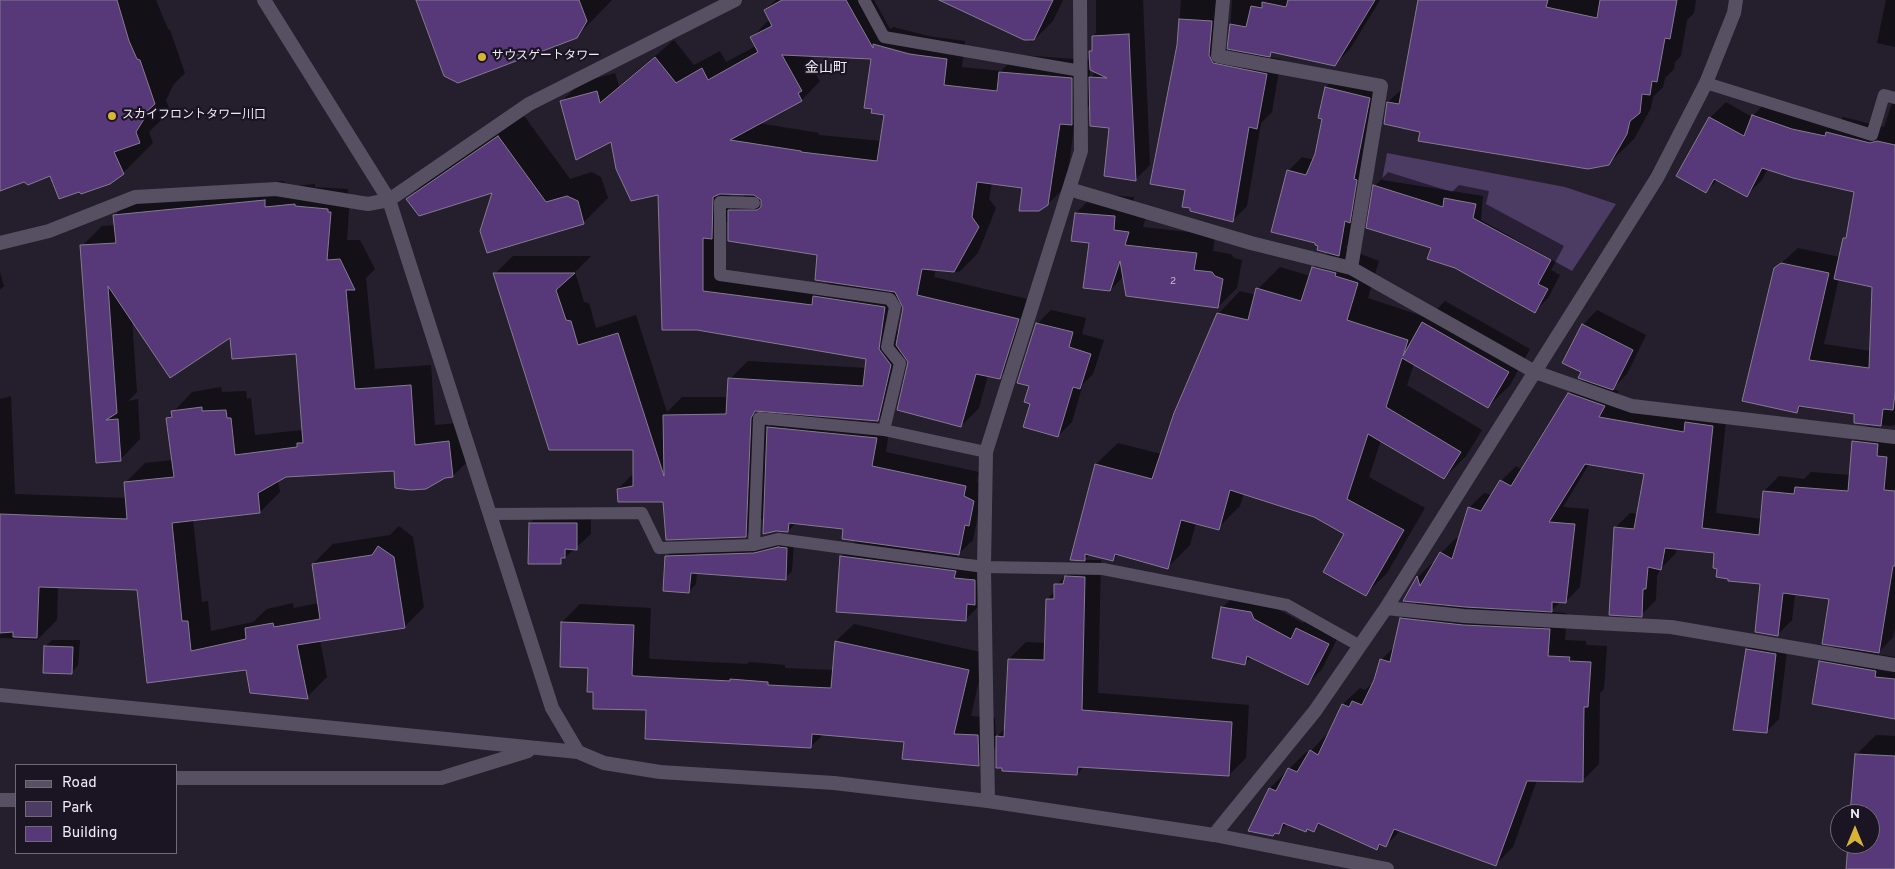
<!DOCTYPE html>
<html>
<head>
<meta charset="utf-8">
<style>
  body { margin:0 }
  #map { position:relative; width:1895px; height:869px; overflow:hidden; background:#241e2d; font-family:Overpass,sans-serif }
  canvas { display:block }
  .legend { position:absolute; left:15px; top:764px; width:162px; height:90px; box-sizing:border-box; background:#1b1523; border:1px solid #706b77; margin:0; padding:6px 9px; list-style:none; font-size:15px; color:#efebf5 }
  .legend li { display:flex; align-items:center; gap:10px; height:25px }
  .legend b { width:25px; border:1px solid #706b77 }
  .north { position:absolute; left:1830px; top:804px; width:50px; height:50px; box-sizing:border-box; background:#1b1523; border:1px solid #706b77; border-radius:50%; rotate:0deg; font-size:14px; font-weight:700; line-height:20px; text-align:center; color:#efebf5 }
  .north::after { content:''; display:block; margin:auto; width:18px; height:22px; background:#d6b534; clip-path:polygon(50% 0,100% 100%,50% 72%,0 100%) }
</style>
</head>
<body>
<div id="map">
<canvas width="1895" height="869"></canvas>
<ul class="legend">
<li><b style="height:6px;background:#575062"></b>Road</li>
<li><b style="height:14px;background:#4c3b62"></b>Park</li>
<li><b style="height:14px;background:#573879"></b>Building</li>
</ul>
<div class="north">N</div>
</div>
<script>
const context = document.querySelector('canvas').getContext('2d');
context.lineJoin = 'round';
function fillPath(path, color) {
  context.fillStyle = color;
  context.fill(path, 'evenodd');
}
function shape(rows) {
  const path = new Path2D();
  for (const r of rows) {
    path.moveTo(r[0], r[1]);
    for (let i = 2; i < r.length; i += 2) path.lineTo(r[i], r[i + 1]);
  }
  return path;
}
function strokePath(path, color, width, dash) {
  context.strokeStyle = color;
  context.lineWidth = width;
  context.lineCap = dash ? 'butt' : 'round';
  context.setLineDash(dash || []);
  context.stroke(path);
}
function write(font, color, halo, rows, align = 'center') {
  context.font = font + ' Overpass,"Noto Sans JP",sans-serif';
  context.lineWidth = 4.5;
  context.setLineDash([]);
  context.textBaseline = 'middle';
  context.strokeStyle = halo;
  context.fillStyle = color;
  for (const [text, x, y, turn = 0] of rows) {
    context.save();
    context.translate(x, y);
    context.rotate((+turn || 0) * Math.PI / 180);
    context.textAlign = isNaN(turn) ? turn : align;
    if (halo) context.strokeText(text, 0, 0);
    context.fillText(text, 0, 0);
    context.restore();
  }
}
const green = shape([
  [1387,153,1565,187,1616,204,1572,271,1481,220,1483,196,1382,180]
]);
const shadow = shape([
  [0,0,156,0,168,29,170,30,185,73,174,84,166,100,170,111,149,132,153,143,123,173,51,175,0,189],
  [417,0,612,0,576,37],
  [776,0,874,0,890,29,893,27,928,36,965,41,962,67,1001,71,1018,55,1090,60,1090,52,1094,48,1093,36,1096,33,1096,0,1143,0,1150,165,1135,180,1110,126,1091,104,1075,120,1066,186,1048,204,1024,187,992,183,989,199,996,208,978,253,959,272,936,269,934,277,1036,301,1018,360,999,378,988,375,979,408,961,426,906,357,896,402,877,420,769,410,769,427,782,413,890,424,886,452,979,472,977,482,988,487,983,510,978,515,973,540,956,556,969,558,967,565,989,566,979,606,965,620,842,556,857,540,844,528,796,523,788,531,764,517,746,536,664,501,618,489,634,473,634,449,495,274,513,256,591,256,575,272,584,302,589,303,596,328,636,315,667,412,682,397,728,397,730,379,748,361,866,368,868,358,697,329,659,194,612,140,561,102,580,83,615,73,619,86,674,40,694,65,720,51,726,62,756,46,751,38,770,19,765,10],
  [887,47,915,54,915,57,887,50],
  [810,55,872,58,885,114,881,141,819,135,819,133,758,123,802,100,820,81,816,75,820,72],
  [1090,69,1096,72,1090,78],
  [730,193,747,193,730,211],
  [729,220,819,254,830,281,824,287,721,273,721,228],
  [901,301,904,308,899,333,897,330],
  [942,0,1063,0,1053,21,1032,42],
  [1181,0,1228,0,1225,45,1229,48,1232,0,1380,0,1350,49,1335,64,1273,52,1268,57,1281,59,1272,112,1261,123,1247,206,1232,221,1186,189,1178,45],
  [1429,0,1696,0,1694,13,1687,20,1681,56,1675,62,1674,69,1665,78,1663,87,1653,97,1651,108,1634,139,1609,163,1578,168,1419,140,1421,131,1385,123,1388,102,1404,87],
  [1884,0,1895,0,1895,47,1877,43,1886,0],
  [1340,73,1383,84,1352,241,1345,248,1379,261,1368,298,1428,318,1445,301,1530,349,1510,385,1488,407,1414,364,1407,385,1482,430,1466,456,1444,478,1381,440,1369,477,1425,508,1387,573,1365,595,1345,533,1314,516,1244,493,1240,506,1218,528,1196,523,1190,545,1168,567,1118,554,1113,560,1090,554,1084,560,1101,560,1098,693,1249,705,1246,758,1229,775,1085,766,1077,774,997,746,978,765,905,741,824,734,811,746,647,709,594,691,589,667,562,622,580,604,651,608,649,658,652,659,747,664,749,662,785,665,785,668,834,670,836,641,854,624,985,653,971,716,995,718,996,738,1005,728,1009,659,1026,642,1046,643,1047,600,1055,591,1056,585,1084,559,1096,464,1118,443,1161,454,1218,314,1240,291,1256,295,1258,289,1280,267,1310,276,1313,268,1329,252,1320,245,1288,171,1302,157,1314,160,1324,118,1326,87],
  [1768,100,1839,121,1843,117,1884,127,1891,106,1895,101,1895,425,1890,426,1855,422,1856,413,1803,405,1797,412,1775,269,1798,248,1840,257,1844,238,1848,235,1855,191,1768,168,1762,180,1747,195,1717,180,1706,192,1710,118,1726,102,1752,117],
  [1839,278,1873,286,1871,351,1824,344],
  [522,113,570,179,592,172,601,177,608,198,583,223,494,191,408,199,432,175],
  [1388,172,1452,192,1459,185,1489,191,1486,204,1564,246,1551,270,1560,275,1548,298,1535,311,1433,247,1375,186],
  [284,181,285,187,315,184,315,187,348,189,348,193,350,193,347,240,360,240,375,269,366,278,375,369,431,365,435,425,469,422,473,456,453,476,395,469,286,476,278,480,280,492,260,512,193,520,202,602,208,601,211,631,253,622,267,609,293,603,294,608,319,603,313,564,333,544,390,535,399,526,413,537,424,607,404,627,320,640,327,677,307,697,246,669,148,682,138,589,58,586,57,620,37,640,0,638,0,399,11,396,15,494,127,498,125,483,145,463,173,460,168,418,192,392,221,387,222,392,246,391,247,399,251,398,255,435,303,430,297,352,232,336,132,319,137,392,128,401,138,399,140,439,120,460,97,461,82,246,102,226,115,225,114,216,134,196],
  [1095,194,1134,197,1133,211,1147,213,1143,227,1215,235,1213,251,1231,254,1234,258,1242,260,1237,288,1218,307,1124,276,1110,290,1076,213],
  [0,272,4,286,0,290],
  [1051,310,1086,318,1082,334,1104,340,1093,374,1083,384,1072,422,1058,436,1032,403,1031,385,1037,324],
  [1597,310,1646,335,1627,374,1612,389,1619,391,1613,403,1727,412,1716,513,1762,519,1764,491,1779,476,1804,479,1811,472,1850,475,1853,441,1868,426,1895,430,1895,628,1893,637,1877,654,1895,657,1895,718,1820,662,1834,647,1841,648,1830,598,1795,594,1792,620,1777,635,1761,583,1716,552,1677,548,1676,553,1661,568,1657,576,1656,600,1641,615,1615,528,1630,513,1638,514,1645,473,1589,464,1563,507,1589,509,1580,587,1565,602,1561,601,1550,612,1567,613,1565,640,1586,641,1586,645,1607,646,1604,689,1600,693,1599,764,1582,781,1537,780,1513,847,1496,864,1401,830,1385,846,1381,844,1376,849,1321,823,1313,830,1308,828,1306,830,1288,823,1278,833,1250,830,1270,788,1306,752,1309,753,1327,734,1329,734,1343,704,1360,688,1365,690,1370,685,1373,686,1381,660,1395,646,1401,619,1418,601,1405,600,1418,577,1432,563,1433,567,1441,553,1456,538,1459,540,1469,508,1484,493,1492,495,1501,481,1516,466,1522,470,1569,394,1584,379,1583,325],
  [544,509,591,509,591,534,560,562,530,523],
  [794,542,792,571,785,578,697,572,696,584,689,591,667,556,674,549],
  [1237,593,1268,604,1303,623,1312,614,1342,629,1322,669,1308,684,1251,657,1245,664,1222,608],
  [1760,636,1788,641,1779,719,1766,732,1734,729,1747,649],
  [52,640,80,640,78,665,71,673,45,647],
  [1876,735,1895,736,1895,869,1847,869,1849,844,1870,844,1870,814,1852,814,1857,754]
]);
const building = shape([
  [0,0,117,0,129,41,137,59,140,60,155,104,144,114,144,119,136,132,140,143,114,152,124,174,110,184,81,194,79,192,59,199,50,176,28,185,24,182,0,191,0,0],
  [416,0,579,0,587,21,577,38,458,83,444,76,416,0],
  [782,0,846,0,873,48,873,44,909,54,947,59,944,85,997,91,999,72,1072,78,1072,125,1060,124,1048,205,1039,211,1019,211,1022,188,977,182,972,217,979,227,954,272,922,269,917,295,1019,319,1000,379,976,374,961,427,897,410,908,362,896,345,903,308,895,292,815,280,817,255,728,241,728,210,757,210,761,207,761,200,754,195,720,194,713,197,712,239,703,238,703,291,812,305,813,296,885,307,879,349,891,365,878,421,755,411,751,418,746,537,666,540,663,502,618,502,617,489,633,486,633,450,549,450,493,273,575,273,556,290,566,320,571,321,578,345,618,333,664,476,663,415,726,414,728,378,863,386,866,359,697,330,662,330,658,195,631,201,616,169,611,142,576,160,560,101,597,91,600,103,655,57,676,83,702,68,708,80,758,52,750,37,772,26,764,10,782,0],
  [782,55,871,59,864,108,872,109,871,113,884,115,877,161,801,152,801,151,730,140,802,101,798,93,802,91,782,55],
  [939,0,1053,0,1034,40,1024,40,939,0],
  [1288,0,1375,0,1335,66,1271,52,1270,57,1227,49,1230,24,1246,27,1251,6,1262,8,1262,2,1286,7,1288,0],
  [1418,0,1548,0,1546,7,1597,18,1600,0,1677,0,1670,39,1665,38,1657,82,1652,81,1650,95,1642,94,1640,113,1630,121,1627,134,1609,165,1588,169,1418,141,1420,132,1384,124,1387,102,1399,104,1418,0],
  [1179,19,1212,21,1209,55,1213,63,1267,74,1257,129,1249,127,1233,222,1190,211,1190,208,1182,207,1185,190,1150,184,1177,45,1179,19],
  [1129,34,1131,81,1136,181,1104,176,1109,128,1090,126,1089,77,1107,78,1090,70,1089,51,1092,51,1092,36,1129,34],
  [1325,87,1370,98,1354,179,1357,180,1350,223,1345,221,1339,256,1317,250,1318,246,1315,245,1315,243,1271,232,1287,170,1306,175,1315,154,1322,119,1318,118,1325,87],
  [1752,115,1792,129,1825,136,1826,132,1870,143,1877,141,1895,145,1895,394,1893,410,1883,409,1881,426,1854,423,1854,414,1799,406,1797,413,1742,401,1774,268,1781,263,1829,273,1809,360,1869,368,1872,287,1834,279,1843,238,1846,238,1854,192,1793,178,1762,168,1747,197,1714,179,1706,193,1676,176,1709,117,1744,136,1752,115],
  [498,136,546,202,567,196,578,201,584,224,487,253,480,231,492,193,419,216,406,199,498,136],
  [1373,185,1443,207,1444,198,1476,204,1473,218,1551,260,1538,284,1548,289,1535,313,1455,268,1427,259,1431,248,1366,228,1373,185],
  [265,200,265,207,295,204,295,206,328,209,328,212,331,212,327,260,340,259,355,290,346,290,355,389,411,385,415,445,449,441,453,477,445,478,426,489,411,490,395,488,394,471,286,477,258,493,260,513,172,523,182,621,188,621,191,651,246,639,245,628,273,623,274,627,320,619,312,564,372,555,378,546,394,557,405,628,297,645,308,699,250,693,246,670,147,683,137,590,39,587,37,638,13,637,13,632,0,633,0,514,127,519,124,482,174,477,166,418,172,417,171,411,202,407,202,411,226,410,227,418,231,418,235,455,297,447,297,443,303,443,296,354,232,359,230,338,170,378,108,286,117,413,106,420,118,419,121,461,96,463,80,245,116,243,113,215,265,200],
  [1075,213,1115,216,1114,230,1129,232,1125,245,1197,253,1194,270,1212,272,1215,276,1223,279,1218,308,1126,296,1120,261,1110,291,1083,288,1089,243,1071,241,1075,213],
  [1312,267,1336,273,1335,276,1358,283,1347,320,1408,340,1403,356,1422,322,1509,372,1488,408,1402,358,1386,407,1461,452,1444,479,1368,434,1347,499,1404,530,1366,596,1323,572,1344,534,1314,517,1230,490,1219,530,1181,520,1168,569,1115,554,1113,561,1085,554,1085,561,1070,560,1095,464,1152,479,1174,413,1217,313,1248,320,1256,288,1301,301,1312,267],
  [1036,323,1073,332,1069,347,1091,354,1080,389,1073,387,1058,437,1023,427,1030,404,1024,402,1029,386,1017,383,1036,323],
  [1582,324,1633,350,1613,390,1578,378,1581,372,1562,363,1582,324],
  [1568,393,1605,406,1599,417,1684,432,1685,422,1713,426,1702,528,1759,535,1763,491,1794,494,1795,487,1848,491,1852,441,1878,444,1877,456,1887,457,1884,490,1895,491,1895,566,1893,566,1879,653,1822,644,1829,599,1783,593,1778,636,1755,632,1760,584,1728,581,1728,579,1716,577,1717,569,1713,568,1714,553,1665,548,1661,570,1648,567,1646,589,1643,589,1642,617,1609,615,1614,527,1634,529,1644,474,1585,464,1549,522,1575,524,1566,603,1552,602,1552,612,1465,607,1403,601,1417,576,1420,586,1440,552,1452,559,1468,507,1481,511,1500,480,1511,486,1568,393],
  [767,427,877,438,872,466,966,486,964,496,974,501,969,526,965,525,959,555,842,539,843,529,789,523,788,532,776,531,763,534,767,427],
  [529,523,577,523,577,550,565,549,565,558,561,558,561,564,528,564,529,523],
  [778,547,787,548,786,580,691,573,689,593,663,591,665,556,754,553,778,547],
  [840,556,956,571,954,578,975,580,975,605,967,604,966,621,836,612,840,556],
  [1065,576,1085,577,1082,710,1232,722,1229,776,1078,767,1077,775,1002,771,1002,768,996,768,996,736,1004,737,1008,659,1044,660,1046,599,1054,599,1054,584,1063,584,1065,576],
  [1221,607,1251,612,1254,619,1291,639,1296,628,1329,644,1308,685,1247,656,1245,665,1212,658,1221,607],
  [1400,618,1463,625,1550,629,1548,656,1570,657,1569,661,1591,662,1588,707,1584,707,1583,782,1527,781,1496,866,1394,829,1386,847,1379,844,1377,850,1318,823,1314,832,1307,829,1306,832,1283,823,1279,834,1275,833,1273,836,1248,831,1269,788,1276,791,1288,768,1297,772,1310,750,1318,755,1342,704,1349,707,1352,701,1362,705,1374,680,1380,659,1390,662,1400,618],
  [561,622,634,625,632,675,634,676,730,681,730,679,768,682,768,685,831,688,835,641,969,670,954,734,978,735,979,766,902,759,904,742,812,734,811,748,645,739,646,710,593,709,593,692,587,692,588,668,560,667,561,622],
  [44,646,73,647,72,674,43,673,44,646],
  [1746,649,1776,654,1767,733,1733,730,1746,649],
  [1819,661,1876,671,1875,677,1895,679,1895,719,1812,704,1819,661],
  [1855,754,1895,756,1895,869,1846,869,1848,844,1870,844,1870,814,1850,814,1855,754]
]);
const service = shape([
  [864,0,884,37,1081,71],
  [1706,83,1872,135,1884,95,1895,98],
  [754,203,720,202,720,275,890,299,895,307,887,347,900,363,884,430],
  [491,514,642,513,659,548,754,545,778,539,984,567,1103,569,1287,605,1360,646],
  [754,545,759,418,884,430,986,452]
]);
const minor = shape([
  [1223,0,1218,56,1381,86,1351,268],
  [1069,189,1251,243,1351,268,1535,372,1632,406,1895,437],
  [0,243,49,231,135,197,276,189,368,204,389,200,529,104,735,0],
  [1386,608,1464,616,1671,627,1895,665],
  [0,695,578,752],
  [176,778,441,778,528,751],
  [0,800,16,800],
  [988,801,984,567,986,452,1081,151,1080,0],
  [1214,835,1315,711,1386,608,1657,178,1706,83,1734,13,1736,0]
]);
const tertiary = shape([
  [264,0,389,200,552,708,578,752,604,763,660,772,834,783,988,801,1214,835,1387,869]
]);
const markers = [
  [482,57,5,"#d6b534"],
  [112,116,5,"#d6b534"]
];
const numberNames = [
  ["2",1173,282]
];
const poiNames = [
  ["サウスゲートタワー",492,57],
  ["スカイフロントタワー川口",122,116]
];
const neighbourhoodNames = [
  ["金山町",826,69]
];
fillPath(green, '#4c3b62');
fillPath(shadow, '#0007');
fillPath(building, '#573879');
strokePath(building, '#847c8f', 1);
strokePath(service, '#575062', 12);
strokePath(minor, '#575062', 14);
strokePath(tertiary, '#575062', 14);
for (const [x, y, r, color] of markers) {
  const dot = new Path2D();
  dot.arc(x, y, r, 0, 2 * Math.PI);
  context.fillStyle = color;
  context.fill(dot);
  strokePath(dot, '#1b1523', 2);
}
write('10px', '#c9bed6', null, numberNames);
write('12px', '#efebf5', '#1b1523', poiNames, 'left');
write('14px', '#efebf5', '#1b1523', neighbourhoodNames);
</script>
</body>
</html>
